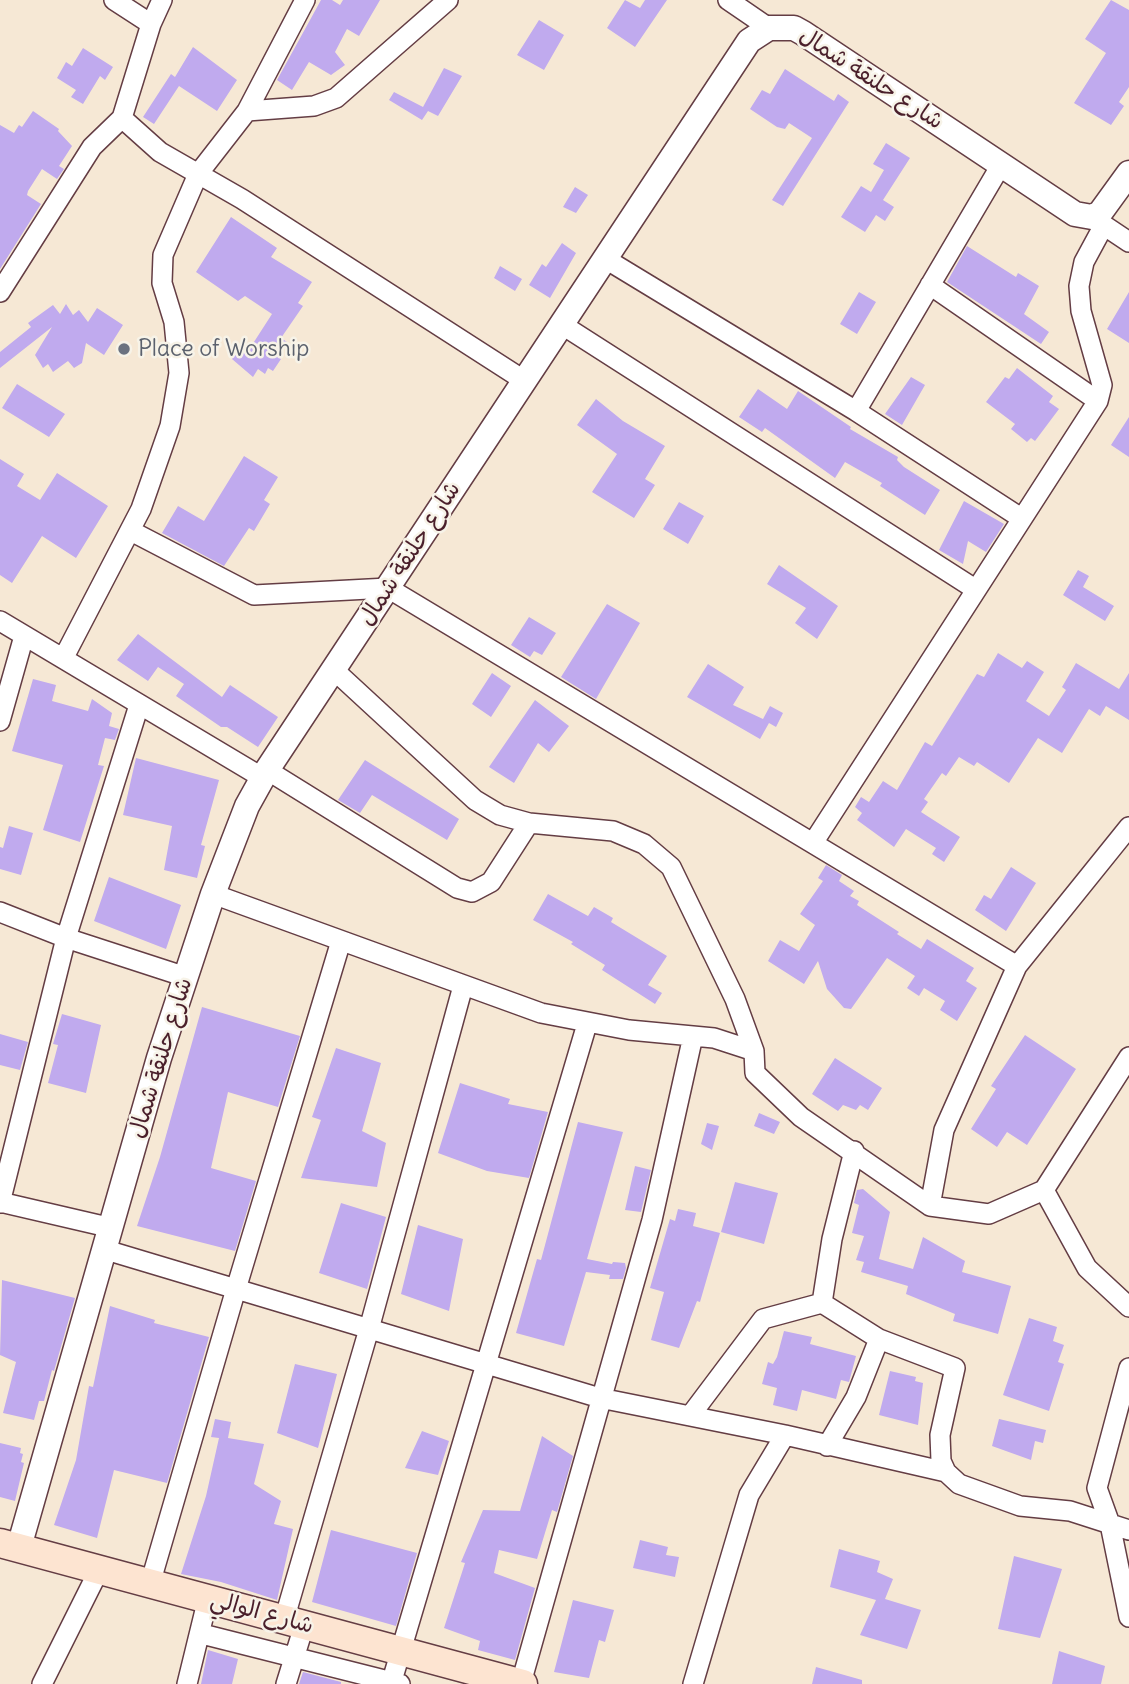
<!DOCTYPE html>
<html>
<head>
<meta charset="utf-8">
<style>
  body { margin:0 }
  canvas { display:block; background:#f6e8d5 }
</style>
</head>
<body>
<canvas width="1129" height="1684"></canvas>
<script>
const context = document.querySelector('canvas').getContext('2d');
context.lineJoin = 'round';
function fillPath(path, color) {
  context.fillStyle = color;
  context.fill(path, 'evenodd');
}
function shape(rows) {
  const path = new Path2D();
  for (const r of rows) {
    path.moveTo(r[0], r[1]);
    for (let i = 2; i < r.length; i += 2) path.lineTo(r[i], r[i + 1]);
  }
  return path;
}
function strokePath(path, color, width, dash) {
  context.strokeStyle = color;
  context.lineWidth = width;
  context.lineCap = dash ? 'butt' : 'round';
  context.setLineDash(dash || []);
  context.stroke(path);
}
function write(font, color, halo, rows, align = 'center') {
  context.font = font + ' Delius,"Playpen Sans Arabic",sans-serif';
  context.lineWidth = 5;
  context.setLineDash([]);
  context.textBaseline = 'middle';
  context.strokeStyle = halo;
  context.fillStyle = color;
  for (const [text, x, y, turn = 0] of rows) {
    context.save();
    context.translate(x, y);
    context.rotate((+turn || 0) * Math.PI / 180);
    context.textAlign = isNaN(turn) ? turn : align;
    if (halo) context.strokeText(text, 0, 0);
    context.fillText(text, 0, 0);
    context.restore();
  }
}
const building = shape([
  [321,0,332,0,340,5,343,0,380,0,359,36,347,29,335,52,345,65,331,75,309,62,292,90,277,80],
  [625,0,640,8,645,0,667,0,635,47,607,28],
  [1111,0,1129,10,1129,87,1119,102,1124,106,1111,125,1074,103,1106,53,1085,39],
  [539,20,564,35,544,70,517,55],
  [193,47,237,80,217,111,179,86,154,124,143,117,171,74,175,77],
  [83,48,113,67,105,80,100,76,83,104,71,97,76,90,57,78,66,62,72,66],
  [444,68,462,76,438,116,428,111,422,120,389,100,394,92,423,107],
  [785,69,834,101,838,94,849,102,783,206,772,200,812,138,789,123,785,129,777,127,750,109,762,90,770,94],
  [33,111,59,129,58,131,72,146,59,166,64,169,57,179,42,169,28,191,27,195,41,204,0,269,0,125,14,133,19,125,22,127],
  [886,143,910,158,883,200,894,207,885,221,876,215,865,232,841,217,861,186,871,192,884,170,873,164],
  [575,187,588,195,576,213,563,207],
  [231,217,277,248,271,257,312,282,298,303,303,306,281,338,287,342,278,356,281,359,273,371,268,368,265,374,258,369,253,377,232,359,239,349,244,352,252,345,272,314,245,296,238,301,196,272],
  [562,243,576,253,550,298,529,285,542,264,546,267],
  [967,246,1016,277,1018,273,1039,286,1024,314,1049,332,1041,344,947,282],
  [500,266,522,279,515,291,494,278],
  [859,292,876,302,857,334,840,324],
  [1129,292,1129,343,1107,329],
  [66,304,73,315,79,310,88,322,97,308,123,325,104,355,86,343,82,363,74,368,68,361,53,372,48,364,43,368,35,355,52,327,0,368,0,352,31,327,28,323,53,305,60,314],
  [1017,368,1053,396,1049,402,1059,409,1035,441,1031,438,1027,442,1011,429,1015,424,986,402,1005,377,1009,379],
  [911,377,925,385,902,425,885,414],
  [17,384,65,414,49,437,2,408],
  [758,389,787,409,798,391,851,427,850,429,898,457,897,460,904,467,940,490,925,515,880,486,882,483,845,462,835,478,765,428,762,432,739,417],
  [596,399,623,421,665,446,645,479,655,485,634,518,592,492,617,454,577,425],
  [1129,417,1129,457,1111,445],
  [244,456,278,477,264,500,270,504,254,531,249,528,224,566,162,533,178,506,204,521],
  [0,459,24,474,17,486,40,500,57,473,108,506,76,558,42,536,12,583,0,575],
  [964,501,1004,524,986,552,968,541,963,564,939,550],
  [679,502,704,516,688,544,663,529],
  [779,565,838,606,817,639,795,623,806,608,767,584],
  [1078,570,1089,576,1083,587,1114,606,1105,621,1063,595],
  [607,604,640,623,596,699,561,677],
  [529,617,556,633,542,655,534,651,530,657,511,645],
  [138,634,222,697,230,685,278,717,258,747,227,727,221,727,176,696,184,684,158,667,148,681,117,660],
  [998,653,1022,668,1027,661,1044,672,1026,701,1049,716,1066,690,1062,687,1076,663,1119,689,1129,673,1129,720,1106,706,1100,716,1089,709,1062,753,1038,738,1009,783,977,762,974,766,959,757,946,776,942,773,924,799,928,802,921,812,960,837,944,862,932,854,936,848,906,829,894,847,857,820,862,813,855,807,861,797,869,802,883,781,897,790,925,742,932,746,977,674,984,677],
  [708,664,744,687,733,705,763,719,770,706,783,713,776,727,769,723,760,739,687,697],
  [492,673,511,686,491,717,472,704],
  [33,679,56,685,52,701,88,711,92,699,112,713,109,726,119,729,115,740,105,738,98,765,104,766,80,842,43,830,63,765,12,751],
  [535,700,569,726,549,752,538,743,514,783,489,767],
  [136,758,219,780,201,845,205,846,197,878,164,870,172,826,123,815],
  [365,760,459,819,447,840,372,795,360,813,338,800],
  [9,826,33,833,21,875,0,869,0,847,3,848],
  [826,865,842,875,839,881,854,891,850,896,859,901,857,905,899,932,897,934,921,949,927,939,974,968,966,981,977,988,957,1021,940,1010,945,1001,924,988,919,996,907,988,915,976,887,958,851,1009,844,1008,827,989,818,961,804,984,768,961,780,940,799,951,815,925,800,914,823,881,818,878],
  [1011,867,1036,883,1006,931,975,910,984,895,991,899],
  [109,877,181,905,166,949,94,921],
  [548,894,588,916,594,907,613,918,611,922,667,956,648,985,662,993,655,1004,602,970,605,965,571,944,573,942,533,920],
  [202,1007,300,1036,278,1107,228,1092,211,1168,256,1181,235,1251,137,1226,160,1157],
  [62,1014,101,1025,86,1093,48,1083,58,1045,53,1044],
  [0,1034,28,1042,20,1070,0,1065],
  [1025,1035,1076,1069,1027,1145,1007,1132,997,1147,971,1129,996,1089,991,1086],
  [336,1048,381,1063,362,1131,386,1143,377,1187,301,1178,321,1120,312,1117],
  [835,1058,882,1088,868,1110,860,1105,856,1110,843,1105,838,1111,812,1094],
  [460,1083,510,1099,508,1104,548,1112,529,1178,487,1171,438,1153],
  [759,1113,780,1122,774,1134,754,1126],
  [578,1122,623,1132,587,1259,612,1264,613,1262,625,1263,626,1268,623,1279,609,1279,610,1275,586,1272,564,1346,516,1333,537,1259,541,1260],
  [707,1123,719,1126,712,1150,701,1144],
  [635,1166,651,1170,641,1212,625,1210],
  [735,1182,778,1193,764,1244,721,1232],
  [863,1189,890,1212,879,1259,913,1269,923,1237,965,1261,962,1272,1011,1286,998,1334,953,1321,955,1314,906,1294,908,1286,861,1272,864,1262,856,1260,864,1236,852,1233,859,1205,854,1203,857,1190],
  [341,1203,386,1217,367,1289,319,1273],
  [678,1209,696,1213,693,1226,720,1233,700,1302,697,1301,679,1348,651,1340,664,1292,650,1288,670,1219,675,1221],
  [418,1225,463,1239,449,1311,401,1294],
  [2,1280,75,1298,54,1371,52,1370,44,1401,39,1401,34,1420,3,1413,16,1362,0,1355],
  [110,1306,155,1320,154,1323,209,1337,167,1483,114,1470,97,1538,54,1525,76,1460,89,1386,93,1387],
  [1029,1318,1057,1327,1053,1341,1064,1345,1058,1362,1064,1364,1049,1411,1003,1395],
  [784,1331,812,1337,810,1344,856,1356,849,1382,841,1380,836,1399,802,1390,797,1411,773,1405,777,1388,762,1384,768,1362,773,1364,777,1357],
  [295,1364,337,1374,318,1448,277,1433],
  [890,1371,916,1377,915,1381,923,1383,918,1425,879,1415],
  [215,1419,231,1422,228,1438,264,1444,254,1484,281,1501,274,1524,293,1529,277,1600,221,1582,181,1574,206,1496,219,1438,211,1437],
  [999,1419,1046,1430,1043,1443,1035,1441,1031,1460,992,1446],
  [422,1431,449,1441,438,1475,405,1468],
  [542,1436,573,1456,557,1512,552,1510,537,1559,499,1550,494,1573,535,1588,515,1660,478,1650,480,1641,444,1628,465,1563,461,1562,483,1510,520,1511],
  [0,1443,21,1448,20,1453,23,1454,21,1462,24,1463,15,1501,0,1497],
  [331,1530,417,1553,396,1626,312,1602],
  [640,1540,668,1547,666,1555,679,1557,675,1577,633,1568],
  [839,1549,880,1561,877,1572,893,1579,885,1599,921,1610,907,1649,860,1635,876,1600,830,1587],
  [1014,1556,1062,1569,1040,1638,998,1629],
  [573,1600,614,1610,605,1642,599,1640,589,1678,554,1672],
  [208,1650,238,1659,232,1684,201,1684],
  [1059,1651,1105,1666,1101,1684,1052,1684],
  [816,1667,862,1680,862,1684,812,1684],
  [303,1672,341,1682,341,1684,299,1684]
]);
const minor = shape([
  [114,0,151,24],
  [728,0,769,28],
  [247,111,314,106,336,98,448,0],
  [122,118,160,152,242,199,525,381],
  [1096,220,1129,242],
  [604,258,856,411,1021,518],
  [930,285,1098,401],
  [0,292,92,147,122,118,151,24,162,0],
  [561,324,975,589],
  [856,411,1001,165],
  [131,531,254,595,388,588,1017,966],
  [0,621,263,778],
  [64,657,141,509,170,426,179,373,174,322,162,283,163,255,198,174,247,111,305,0],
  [334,670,475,800,500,815,529,823,613,831,644,844,671,867,735,999,754,1051,755,1073,801,1117,930,1206,989,1214,1044,1190,1129,1057],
  [0,721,24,636],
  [267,770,457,888,472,892,491,882,529,823],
  [813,843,1098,401,1102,385,1081,311,1079,286,1084,262,1104,225],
  [213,894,541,1013,629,1030,714,1038,754,1051],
  [0,912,66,938,186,977],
  [1044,1190,1087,1268,1129,1307],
  [0,1202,112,1228],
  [0,1203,66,938,139,705],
  [930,1206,944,1130,1017,966,1129,827],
  [106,1250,600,1398,785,1435],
  [822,1303,832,1239,854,1151],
  [1129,1368,1097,1488,1110,1524,1129,1617],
  [690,1416,763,1319,822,1303,879,1339,955,1368,940,1435,941,1461,946,1472,959,1484,1020,1506,1070,1511,1129,1530],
  [827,1446,856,1397,879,1339],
  [150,1584,236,1289,341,941],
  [284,1620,369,1329,463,986],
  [202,1634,400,1684],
  [521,1683,652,1220,693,1036],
  [42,1684,99,1570],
  [187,1684,208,1598],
  [286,1684,304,1626],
  [391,1684,587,1024],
  [693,1684,749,1495,785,1435,946,1472]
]);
const tertiary = shape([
  [19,1547,159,1058,213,894,247,806,267,770,749,41,769,28,794,28,803,33,1075,214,1092,217,1100,213,1129,173]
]);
const secondary = shape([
  [0,1543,523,1684]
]);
const markers = [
  [124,349,7,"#6b7280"]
];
const streetNames = [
  ["شارع حلنقة شمال",871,79,33],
  ["شارع حلنقة شمال",410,554,-57],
  ["شارع حلنقة شمال",161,1058,-73],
  ["شارع الوالي",262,1613,15]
];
const worshipNames = [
  ["Place of Worship",138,349]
];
fillPath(building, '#c0aaee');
strokePath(minor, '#643d44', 22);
strokePath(tertiary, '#643d44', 27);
strokePath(secondary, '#643d44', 31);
strokePath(minor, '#fff', 19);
strokePath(tertiary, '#fff', 24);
strokePath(secondary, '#fde4d1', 28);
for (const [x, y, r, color] of markers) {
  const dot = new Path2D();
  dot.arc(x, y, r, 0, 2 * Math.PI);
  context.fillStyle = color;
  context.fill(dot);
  strokePath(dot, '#f7f3e8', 2.5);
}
write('23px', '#4a1f2b', '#f7f3e8', streetNames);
write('23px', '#5b616d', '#f7f3e8', worshipNames, 'left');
</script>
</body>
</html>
